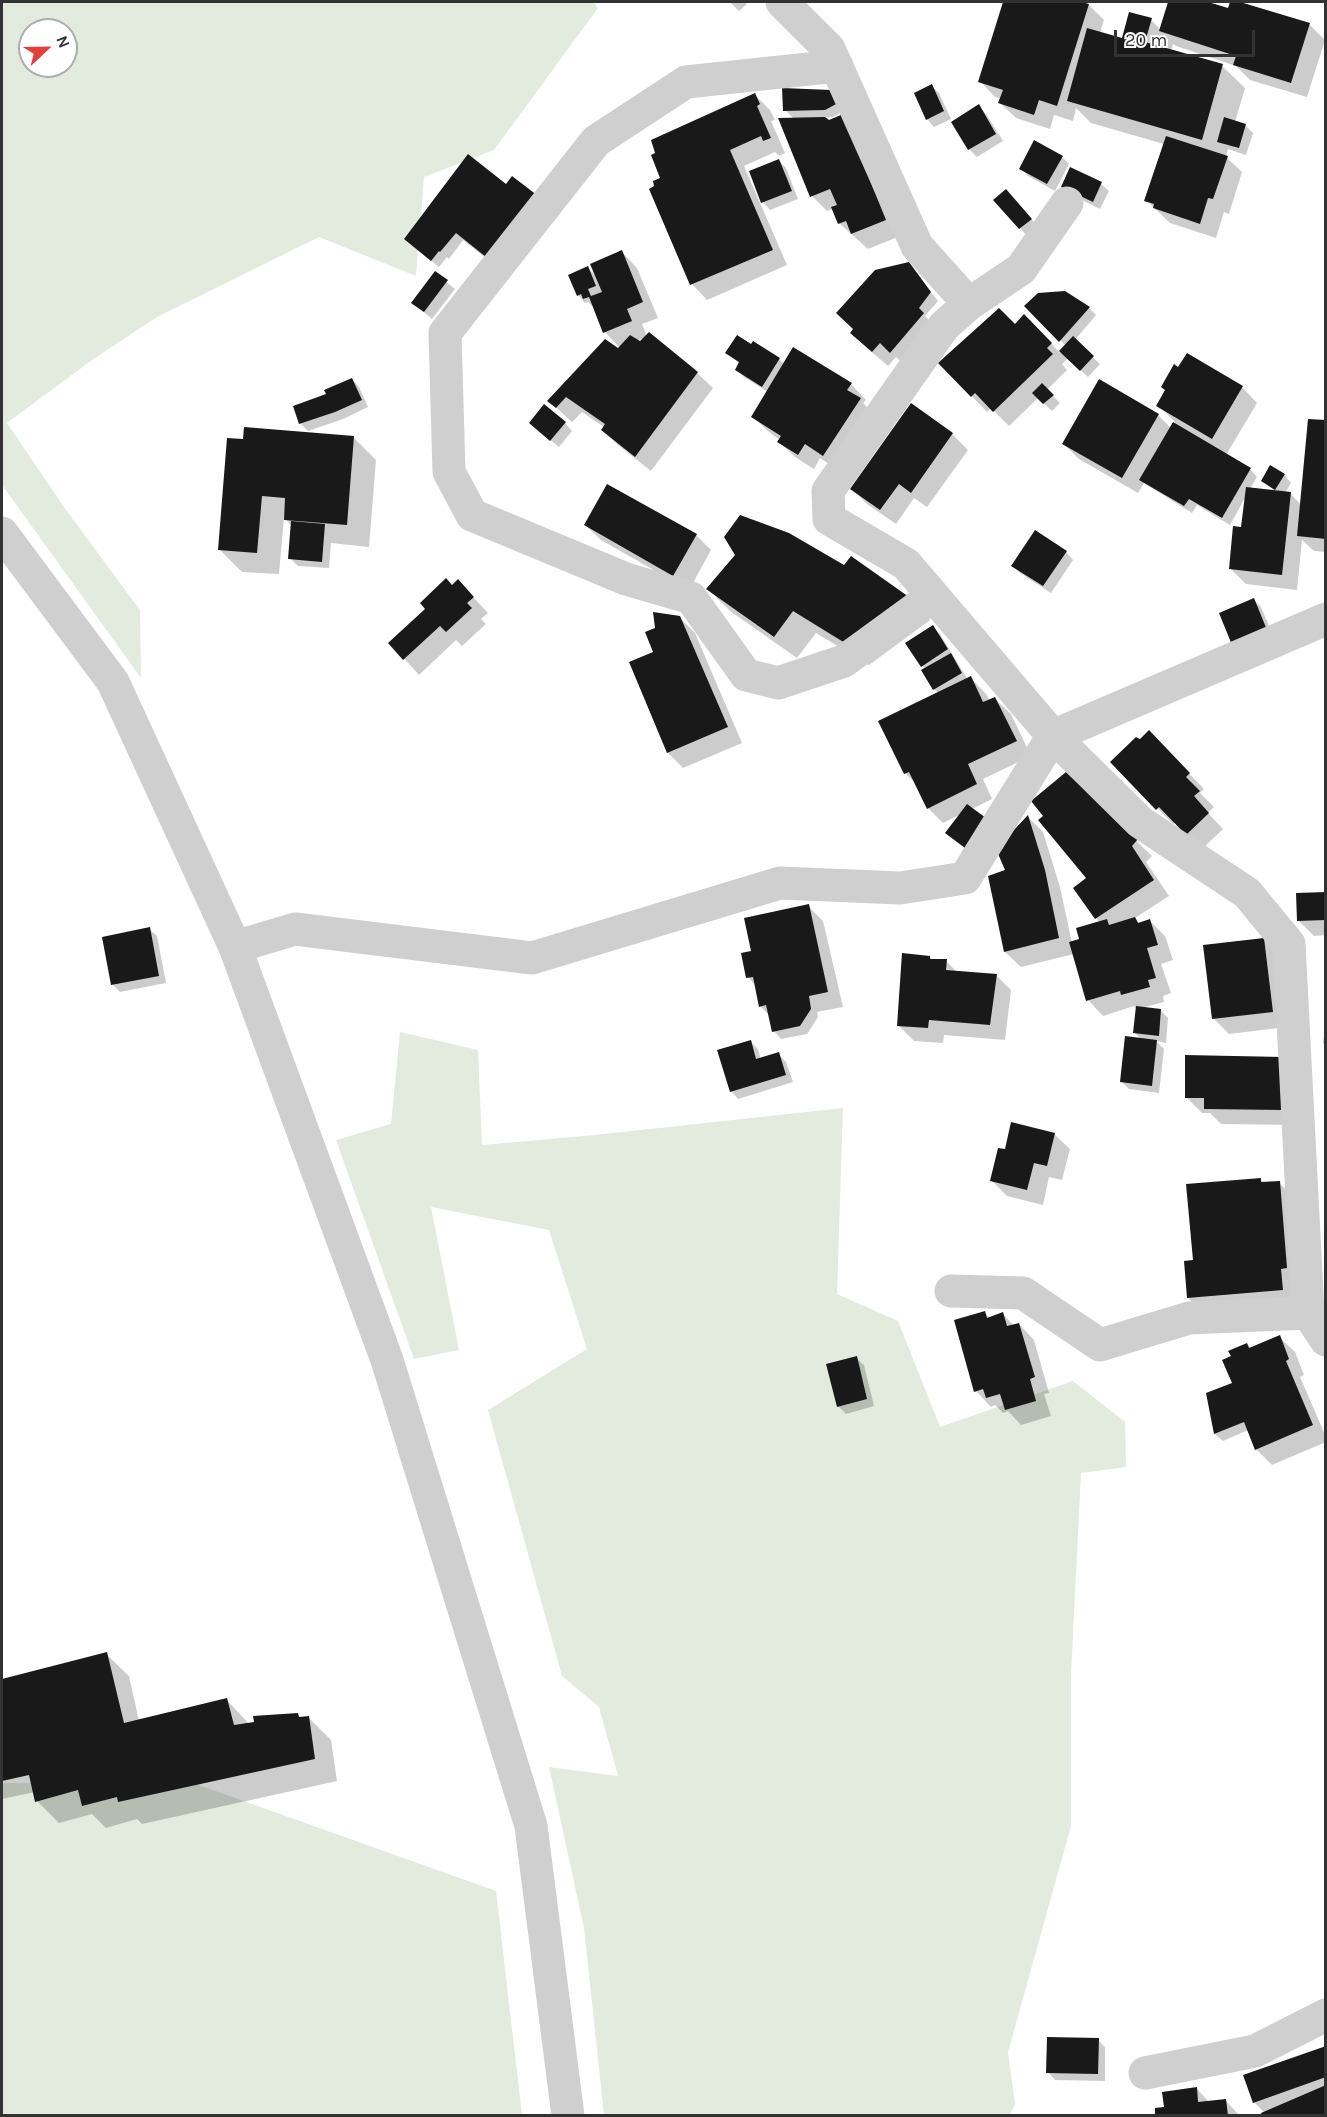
<!DOCTYPE html>
<html>
<head>
<meta charset="utf-8">
<style>
  body { margin:0 }
  #map { position:relative; width:1327px; height:2117px; overflow:hidden; background:#fff; font-family:Karla,sans-serif }
  canvas { display:block }
  .frame { position:absolute; inset:0; border:3px solid #323232; pointer-events:none }
  .north { position:absolute; left:18px; top:18px; width:60px; height:60px; box-sizing:border-box; background:#fff; border:2px solid #adadad; border-radius:50%; rotate:68deg; font-size:16px; font-weight:700; line-height:24px; text-align:center; color:#323232 }
  .north::after { content:''; display:block; margin:auto; width:21px; height:27px; background:#e23e3a; clip-path:polygon(50% 0,100% 100%,50% 72%,0 100%) }
  .scale { position:absolute; left:1114px; top:30px; width:141px; height:27px; box-sizing:border-box; border:3px solid #323232; border-top:0; padding-left:8px; font-size:18px; line-height:21px; white-space:nowrap; color:#323232; -webkit-text-stroke:4px #fff; paint-order:stroke }
</style>
</head>
<body>
<div id="map">
<canvas width="1327" height="2117"></canvas>
<div class="frame"></div>
<div class="north">N</div>
<div class="scale">20 m</div>
</div>
<script>
const context = document.querySelector('canvas').getContext('2d');
context.lineJoin = 'round';
function fillPath(path, color) {
  context.fillStyle = color;
  context.fill(path, 'evenodd');
}
function shape(rows) {
  const path = new Path2D();
  for (const r of rows) {
    path.moveTo(r[0], r[1]);
    for (let i = 2; i < r.length; i += 2) path.lineTo(r[i], r[i + 1]);
  }
  return path;
}
function strokePath(path, color, width, dash) {
  context.strokeStyle = color;
  context.lineWidth = width;
  context.lineCap = dash ? 'butt' : 'round';
  context.setLineDash(dash || []);
  context.stroke(path);
}
const green = shape([
  [2,2,593,2,598,8,494,150,424,177,416,276,319,237,157,317,92,360,7,423,66,510,140,610,141,678,2,485],
  [30,30,66,30,66,66,30,66],
  [400,1032,478,1050,482,1145,595,1135,843,1108,837,1294,898,1321,940,1427,1073,1381,1125,1422,1126,1467,1081,1473,1071,1674,1071,1826,1008,2052,1015,2104,1010,2115,604,2115,584,1928,549,1767,618,1776,599,1707,562,1676,488,1410,587,1349,549,1230,431,1207,459,1350,414,1359,336,1140,391,1124],
  [2,1783,196,1784,496,1891,522,2115,2,2116]
]);
const shadow = shape([
  [730,2,745,2,747,4,739,11],
  [1005,2,1077,2,1089,5,1104,20,1100,33,1123,40,1151,20,1161,30,1170,2,1203,2,1229,10,1232,2,1235,2,1310,25,1325,40,1307,97,1250,80,1236,66,1176,46,1173,44,1171,51,1222,66,1245,88,1235,122,1245,125,1253,133,1246,155,1228,149,1226,157,1242,172,1229,214,1224,212,1216,238,1170,223,1146,200,1164,144,1091,123,1076,108,1073,121,1054,115,1050,129,1016,118,1000,103,1002,99,995,97,980,81],
  [931,86,939,93,951,119,934,127,927,119],
  [830,91,844,111,833,117,822,117,828,122,843,116,900,236,868,249,839,223,833,209,827,211,812,196,794,119,785,110],
  [755,95,770,110,775,120,771,121,785,153,779,156,775,152,744,166,787,265,707,300,692,284,651,189],
  [978,106,986,114,1003,141,977,157,970,150,953,122],
  [468,156,506,186,502,271,463,240,449,259,447,257,439,267,413,246,433,214,427,208],
  [1062,157,1069,164,1055,191,1028,176,1021,168],
  [779,161,786,168,798,199,770,210,761,200],
  [1071,169,1101,184,1109,191,1100,209,1070,194],
  [1013,198,1038,227,1027,236,995,200],
  [622,252,637,268,658,318,642,324,647,337,697,373,713,388,651,471,618,445,603,430,604,427,582,412,572,422,549,401,620,348,605,332,594,305,592,306,588,302,585,303,578,295,588,268,597,277],
  [646,337,640,343,636,341],
  [908,264,938,301,925,316,939,330,907,367,896,357,888,366,867,348],
  [435,273,455,289,432,319,413,303],
  [1027,306,1089,308,1096,315,1075,340,1100,364,1088,377,1068,358,1062,364,1067,370,1047,390,1060,403,1052,411,1038,398,1009,426,991,408,987,412,940,363,1015,326,1040,331,1060,353,1066,346],
  [727,353,779,359,785,365,851,384,866,400,863,403,875,415,839,471,820,458,814,469,795,457,779,442,780,440,769,432,753,417,768,392,744,377,737,369,740,364],
  [1179,369,1242,387,1257,403,1226,455,1250,469,1257,477,1250,489,1276,492,1263,481,1284,475,1291,483,1285,493,1290,493,1301,505,1326,422,1326,552,1314,551,1302,540,1297,590,1246,584,1231,569,1243,528,1246,496,1230,525,1197,505,1192,513,1144,483,1138,493,1079,459,1064,444,1158,415,1171,428,1175,422,1158,405],
  [352,379,359,387,368,407,343,419,308,431,301,424,295,407,328,395],
  [911,405,952,434,968,450,927,507,914,498,896,524,867,504,852,489],
  [565,423,572,431,559,447,538,430],
  [353,437,376,460,369,547,331,543,329,568,298,566,290,558,292,526,284,517,279,574,242,572,219,549,244,440],
  [585,525,696,535,711,550,689,590,601,540],
  [1066,552,1073,560,1051,593,1020,573,1013,566],
  [844,567,908,598,930,620,869,665,816,633,797,658,730,611,708,589],
  [452,587,473,597,488,613,481,619,486,624,462,646,456,640,419,675,390,643],
  [1254,600,1261,607,1274,638,1240,651],
  [679,617,695,633,742,743,683,768,668,753,655,652],
  [932,627,940,634,968,680,971,678,986,694,990,701,995,699,1011,714,1031,756,983,779,992,799,972,809,973,854,947,833,961,814,943,823,928,808,917,785,905,773,939,694,934,689,925,669,907,643],
  [1149,732,1204,789,1200,793,1214,807,1208,813,1223,829,1202,849,1175,822,1173,824,1112,762,1140,741],
  [1066,774,1152,856,1146,862,1169,896,1135,918,1140,924,1150,921,1165,936,1173,960,1161,964,1171,993,1163,996,1164,1002,1141,1008,1161,1011,1168,1018,1166,1043,1156,1041,1164,1049,1159,1093,1129,1089,1121,1081,1142,1040,1134,1032,1137,1009,1134,1006,1103,1016,1088,1000,1074,954,1021,967,1005,952,1007,871,1028,817,1043,832,1060,887,1072,943,1081,940,1100,923,1096,918,1088,878,1045,817],
  [1326,894,1326,935,1314,936,1298,920],
  [808,906,823,921,843,1007,817,1012,818,1017,807,1034,781,1039,774,1031,770,1016,760,1006,756,986,748,977,753,952],
  [149,929,157,936,166,983,120,992,113,985],
  [1263,939,1279,955,1287,1027,1229,1034,1214,1019],
  [929,957,933,960,946,961,957,972,996,975,1011,990,1005,1040,944,1035,943,1043,914,1041,898,1025],
  [1326,1023,1326,1045,1323,1043],
  [751,1042,758,1049,761,1060,778,1054,786,1062,793,1082,738,1099,731,1091],
  [1282,1058,1297,1125,1221,1124,1210,1113,1202,1113,1186,1097],
  [1054,1134,1070,1149,1062,1180,1049,1177,1043,1205,1007,1196,992,1181,1006,1151],
  [1325,1149,1326,1149,1326,1174,1324,1172],
  [1260,1179,1265,1184,1279,1183,1302,1205,1304,1312,1211,1320,1188,1298,1194,1261],
  [985,1313,990,1318,1003,1314,1014,1326,1019,1324,1034,1340,1049,1393,1044,1394,1051,1416,1021,1425,1008,1411,1003,1413,995,1405,991,1407,976,1391],
  [1279,1337,1295,1352,1304,1375,1300,1377,1326,1437,1326,1442,1272,1465,1256,1449,1248,1430,1223,1441,1215,1434,1207,1394,1234,1384,1233,1357,1247,1344,1251,1348],
  [856,1358,864,1365,874,1406,846,1414,838,1406],
  [106,1654,129,1676,139,1721,226,1699,249,1724,297,1714,302,1719,309,1718,331,1740,337,1781,142,1824,137,1819,106,1828,92,1814,59,1823,37,1801,35,1792,2,1799,2,1680],
  [1098,2040,1105,2047,1105,2081,1055,2080,1048,2072],
  [1326,2047,1326,2116,1265,2113,1254,2102],
  [1197,2089,1210,2103,1226,2101,1240,2116,1157,2116]
]);
const building = shape([
  [1003,2,1082,2,1089,4,1057,106,1039,100,1034,115,998,103,1003,90,978,82],
  [1168,2,1208,2,1228,8,1230,2,1240,2,1310,23,1291,83,1233,65,1236,56,1159,31],
  [1129,12,1152,18,1145,42,1223,64,1202,140,1067,101,1087,28,1122,38],
  [932,84,944,111,926,120,914,93],
  [782,88,831,90,838,103,825,110,783,111],
  [755,93,760,104,757,106,771,138,763,141,761,136,730,150,773,250,690,285,649,189,654,186,653,181,660,178,651,155,655,153,651,140],
  [979,104,996,134,968,150,951,122],
  [843,114,886,220,851,234,846,221,838,224,831,207,837,205,830,189,810,197,778,118,825,117,829,120],
  [1224,117,1246,124,1239,148,1217,142],
  [1166,136,1228,156,1213,199,1208,198,1200,224,1153,208,1154,204,1144,201],
  [1034,140,1063,156,1047,184,1019,169],
  [468,154,506,184,512,176,542,199,486,257,456,233,440,252,439,251,431,261,404,239],
  [779,159,792,191,761,203,749,171],
  [1070,167,1102,182,1093,202,1061,187],
  [1006,189,1032,219,1019,229,993,200],
  [622,250,643,302,627,309,632,321,603,333,589,297,583,299,581,294,577,296,568,275,588,266,596,286,588,289,591,296,602,292,590,264],
  [909,262,931,292,919,308,924,313,890,353,880,343,872,352,850,333,853,329,836,313,875,270],
  [435,271,448,280,424,312,411,303],
  [1065,291,1090,307,1059,342,1024,306,1038,293],
  [999,308,1015,324,1024,314,1052,343,1047,348,1053,354,993,412,975,393,971,397,938,363],
  [649,332,698,372,635,457,601,430,605,424,566,397,556,408,547,401,605,339,618,348,630,335,640,341],
  [737,335,751,344,753,341,780,358,762,387,735,370,739,362,725,353],
  [1073,336,1094,356,1080,371,1059,351],
  [793,347,852,383,847,390,861,398,823,456,805,444,798,455,777,442,781,436,751,417],
  [1187,353,1243,386,1212,439,1156,406,1165,390,1161,387,1174,364,1178,367],
  [352,378,362,400,335,412,299,424,293,406,326,394,324,390],
  [1099,379,1159,414,1122,478,1062,444],
  [1042,383,1054,395,1043,404,1032,393],
  [911,403,953,433,911,493,899,484,880,510,850,489],
  [544,404,566,422,550,441,529,423],
  [1308,419,1326,420,1326,539,1297,536],
  [1173,422,1251,468,1222,518,1189,499,1184,506,1139,480],
  [244,427,354,436,347,525,284,520,285,498,262,496,257,553,218,550,227,438,243,439],
  [1270,465,1285,474,1275,490,1261,481],
  [607,484,697,534,673,576,584,525],
  [1246,487,1291,492,1282,575,1229,569,1233,526,1241,527],
  [740,515,789,533,844,565,851,556,909,597,845,643,793,611,774,637,706,589,735,555,724,537],
  [291,521,325,524,322,562,288,559],
  [1035,530,1067,551,1043,586,1011,566],
  [446,578,452,585,458,579,474,597,467,603,472,608,446,632,440,626,403,660,388,643,425,609,420,603],
  [1254,598,1267,630,1232,645,1219,613],
  [653,612,680,616,728,727,667,753,629,662,653,652,645,632,655,628],
  [933,625,948,649,921,667,905,643],
  [951,653,962,673,933,690,921,670],
  [971,676,983,702,995,697,1017,741,968,764,977,784,927,809,909,772,904,774,878,721],
  [1149,730,1190,773,1186,777,1200,791,1194,796,1209,813,1186,835,1159,807,1156,810,1110,762,1136,737,1140,739],
  [1066,772,1138,839,1132,846,1154,880,1095,919,1073,888,1086,878,1038,820,1043,816,1031,801],
  [967,804,986,818,965,848,945,833],
  [1028,815,1045,870,1059,938,1004,952,988,876,1005,870,996,849],
  [1326,892,1326,920,1297,921,1296,893],
  [809,904,828,992,809,996,811,1009,800,1026,772,1032,766,1005,759,1007,753,977,746,978,741,953,751,951,744,918],
  [1135,917,1138,923,1150,919,1158,945,1147,948,1156,978,1148,980,1150,987,1121,995,1120,991,1086,1001,1069,942,1079,939,1076,928,1107,919,1109,925],
  [150,927,159,976,111,985,102,937],
  [1264,938,1273,1012,1212,1019,1203,945],
  [902,953,930,956,930,959,947,959,946,970,997,974,990,1025,929,1020,928,1028,897,1026],
  [1136,1006,1161,1009,1159,1036,1133,1033],
  [1125,1036,1157,1040,1152,1086,1120,1082],
  [751,1040,756,1059,779,1052,786,1075,730,1092,717,1050],
  [1185,1055,1283,1057,1282,1110,1204,1109,1204,1098,1185,1098],
  [1011,1122,1055,1133,1047,1166,1034,1163,1027,1190,990,1181,998,1148,1005,1149],
  [1261,1178,1261,1182,1280,1181,1287,1268,1281,1269,1283,1290,1187,1298,1184,1261,1193,1260,1186,1184],
  [985,1311,987,1318,1003,1312,1007,1326,1019,1323,1035,1377,1030,1379,1036,1401,1005,1410,1000,1394,986,1398,983,1389,974,1392,954,1320],
  [1280,1335,1289,1359,1286,1361,1313,1425,1255,1450,1244,1422,1214,1434,1206,1393,1232,1383,1222,1360,1231,1356,1228,1351,1247,1343,1249,1348],
  [857,1356,867,1399,837,1407,826,1364],
  [107,1652,124,1723,227,1698,234,1725,254,1722,253,1716,298,1713,299,1717,309,1716,315,1759,118,1802,117,1797,82,1806,78,1790,35,1802,29,1775,2,1781,2,1679],
  [1047,2037,1099,2038,1098,2074,1046,2073],
  [1326,2046,1326,2077,1253,2103,1243,2075],
  [1326,2085,1326,2116,1262,2116,1261,2113],
  [1197,2087,1198,2102,1226,2099,1228,2116,1155,2116,1155,2108,1164,2107,1162,2092]
]);
const minor = shape([
  [782,2,829,49,917,246,969,304],
  [837,66,686,82,596,141,445,333,449,472,472,515,626,579,691,598,746,675,778,683,844,661,933,596],
  [1067,203,1021,269,969,304,944,326,828,491,829,519,906,564,1053,736,1140,822,1247,893,1289,944,1308,1313,1326,1340],
  [2,533,113,682,235,947,387,1360,531,1826,568,2116],
  [235,947,295,929,532,958,780,883,900,888,965,878,1053,736,1326,619],
  [951,1291,1023,1293,1100,1345,1189,1318,1308,1313],
  [1145,2073,1255,2051,1326,2015]
]);
fillPath(green, '#e3ebde');
fillPath(shadow, '#0003');
fillPath(building, '#191919');
strokePath(minor, '#cfcfcf', 33);
</script>
</body>
</html>
